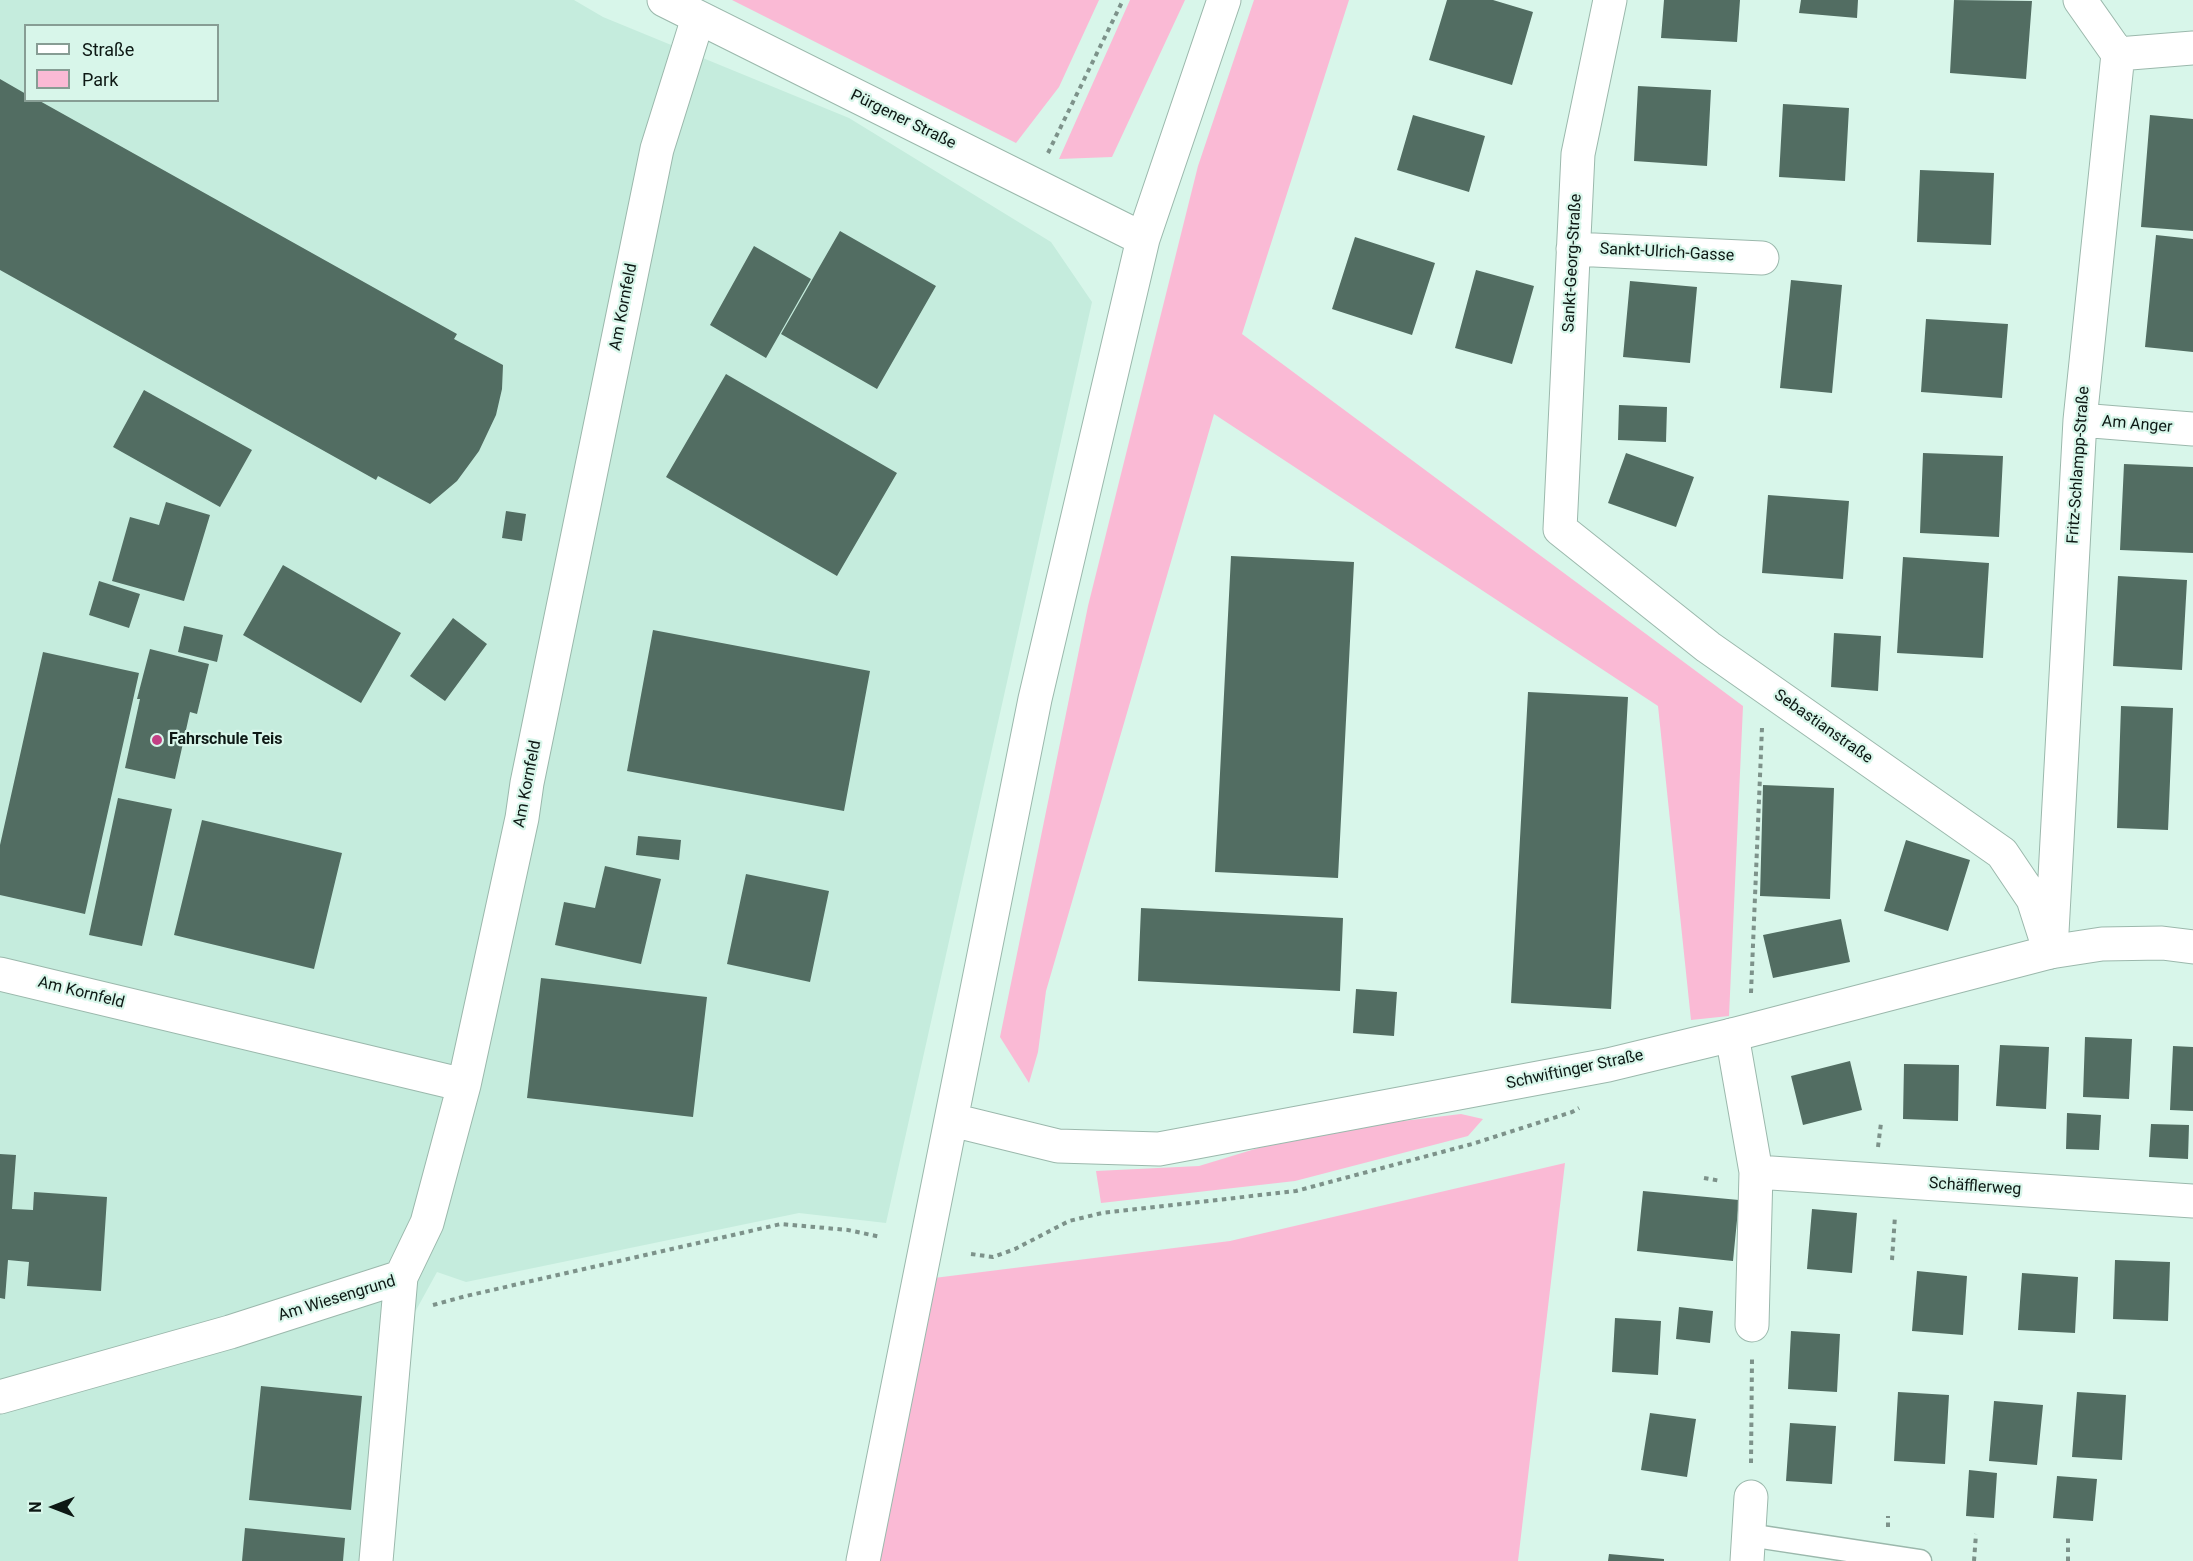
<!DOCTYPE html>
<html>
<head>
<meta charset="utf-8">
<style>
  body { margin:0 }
  #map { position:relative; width:2193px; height:1561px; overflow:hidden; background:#d8f6ea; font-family:Roboto,sans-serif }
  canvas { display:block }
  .legend { position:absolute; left:24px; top:24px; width:195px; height:78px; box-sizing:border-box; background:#d8f6ea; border:2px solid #879d94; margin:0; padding:8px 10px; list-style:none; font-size:18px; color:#0d1814 }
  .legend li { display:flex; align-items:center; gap:12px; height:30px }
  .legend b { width:30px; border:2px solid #879d94 }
  .north { position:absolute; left:24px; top:1477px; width:60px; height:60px; -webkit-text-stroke:4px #d8f6ea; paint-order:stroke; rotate:270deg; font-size:16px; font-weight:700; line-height:24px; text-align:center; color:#0d1814 }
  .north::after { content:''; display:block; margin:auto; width:21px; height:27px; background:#0d1814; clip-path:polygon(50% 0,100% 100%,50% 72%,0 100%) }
</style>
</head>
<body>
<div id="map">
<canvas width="2193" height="1561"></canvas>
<ul class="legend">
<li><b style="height:8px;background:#fff"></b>Straße</li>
<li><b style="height:16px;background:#fabad5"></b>Park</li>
</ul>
<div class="north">N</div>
</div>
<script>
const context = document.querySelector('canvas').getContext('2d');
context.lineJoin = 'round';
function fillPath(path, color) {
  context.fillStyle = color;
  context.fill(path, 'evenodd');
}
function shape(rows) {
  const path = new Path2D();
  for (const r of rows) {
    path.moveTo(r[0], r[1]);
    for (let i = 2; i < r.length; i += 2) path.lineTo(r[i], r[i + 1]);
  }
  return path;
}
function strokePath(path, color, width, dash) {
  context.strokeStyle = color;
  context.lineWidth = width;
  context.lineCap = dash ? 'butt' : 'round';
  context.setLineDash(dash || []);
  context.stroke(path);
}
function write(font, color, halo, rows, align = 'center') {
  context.font = font + ' Roboto,sans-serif';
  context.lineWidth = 4.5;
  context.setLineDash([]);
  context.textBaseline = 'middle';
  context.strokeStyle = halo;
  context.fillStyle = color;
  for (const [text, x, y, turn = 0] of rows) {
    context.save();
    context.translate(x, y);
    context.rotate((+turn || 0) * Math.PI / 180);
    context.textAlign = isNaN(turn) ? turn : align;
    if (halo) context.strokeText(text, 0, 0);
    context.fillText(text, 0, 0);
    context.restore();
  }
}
const built = shape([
  [0,0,574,0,603,17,849,118,1051,242,1092,302,886,1223,799,1213,466,1282,437,1272,404,1332,377,1561,0,1561],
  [26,26,218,26,218,100,26,100]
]);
const green = shape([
  [732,0,1099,0,1059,87,1016,143],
  [1130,0,1185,0,1112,157,1059,159],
  [1254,0,1349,0,1242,334,1743,706,1729,1016,1691,1020,1658,706,1214,414,1046,991,1038,1052,1029,1083,1000,1037,1088,606,1198,166],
  [1461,1114,1483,1119,1468,1136,1295,1181,1101,1203,1096,1171,1199,1166,1311,1132],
  [1565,1163,1518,1561,878,1561,934,1278,1230,1241]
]);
const building = shape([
  [1447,0,1493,0,1533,12,1512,85,1429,60],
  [1664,0,1740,0,1737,42,1661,38],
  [1801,0,1858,0,1857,18,1799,13],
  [1954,0,2032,1,2026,79,1950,73],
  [0,79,26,94,26,100,38,100,457,334,454,339,503,365,502,389,496,415,479,451,457,481,430,504,378,476,376,480,0,270],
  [1638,86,1711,90,1707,166,1634,161],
  [1783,104,1849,108,1845,181,1779,177],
  [1413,115,1485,136,1469,192,1397,170],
  [2150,115,2193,119,2193,231,2141,227],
  [1920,170,1994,173,1991,245,1917,242],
  [840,231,936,286,877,389,781,334],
  [2156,235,2193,239,2193,352,2145,347],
  [1355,237,1435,263,1412,335,1332,309],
  [754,246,811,279,766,358,710,325],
  [1476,270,1534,286,1512,364,1455,348],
  [1791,280,1842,285,1832,393,1780,388],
  [1630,281,1697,287,1690,363,1623,357],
  [1926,319,2008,324,2002,398,1921,392],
  [726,374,897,473,837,576,666,477],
  [144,390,252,450,220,507,113,447],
  [1619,405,1667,407,1666,442,1618,440],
  [1626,453,1694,477,1676,527,1608,503],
  [1923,453,2003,456,1999,537,1920,533],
  [2124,464,2193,467,2193,553,2120,550],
  [1768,495,1849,501,1843,579,1762,573],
  [166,502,210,515,184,601,112,581,130,517,159,525],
  [506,511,526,514,522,541,502,538],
  [1231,556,1354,562,1338,878,1215,872],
  [1903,557,1989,563,1983,658,1897,653],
  [283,565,401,633,361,703,243,635],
  [2118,576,2187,580,2182,670,2113,666],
  [99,581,140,594,129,628,89,615],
  [453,618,487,644,445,701,410,676],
  [184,626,223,635,217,662,178,652],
  [653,630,870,671,844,811,627,771],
  [1834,633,1881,636,1878,691,1831,687],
  [150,649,209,664,197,714,190,712,175,779,125,768,140,699,137,699],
  [43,652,139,673,85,914,0,895,0,845],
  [1528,692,1628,697,1611,1009,1511,1003],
  [2121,706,2173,708,2168,830,2117,828],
  [1763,785,1834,788,1830,899,1760,896],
  [118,798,172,809,142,946,89,935],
  [202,820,342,853,314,969,174,935],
  [638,836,681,840,679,860,636,855],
  [1906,840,1970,860,1948,931,1884,911],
  [605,866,661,879,641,964,555,945,564,902,595,908],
  [746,874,829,891,810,982,727,964],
  [1141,908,1343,918,1340,991,1138,981],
  [1841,919,1850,962,1773,978,1763,935],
  [541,978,707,997,693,1117,527,1098],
  [1356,989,1397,992,1394,1036,1353,1033],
  [2085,1037,2132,1039,2129,1099,2083,1097],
  [2000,1045,2049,1047,2046,1109,1996,1106],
  [2173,1046,2193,1047,2193,1111,2170,1110],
  [1850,1061,1862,1110,1803,1125,1791,1076],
  [1904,1064,1959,1065,1958,1121,1903,1119],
  [2067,1113,2101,1115,2099,1150,2066,1149],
  [2151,1124,2189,1125,2188,1159,2149,1157],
  [0,1154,16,1155,12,1209,33,1210,34,1192,107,1197,101,1291,27,1286,29,1262,8,1260,5,1299,0,1298],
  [1643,1191,1739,1200,1733,1261,1637,1251],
  [1812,1209,1857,1213,1852,1273,1807,1269],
  [2115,1260,2170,1262,2168,1321,2113,1319],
  [1917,1271,1967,1276,1963,1335,1912,1331],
  [2022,1273,2078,1277,2075,1333,2018,1330],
  [1679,1307,1713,1311,1710,1343,1676,1339],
  [1615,1318,1661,1321,1658,1375,1612,1372],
  [1791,1331,1840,1334,1837,1392,1788,1389],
  [261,1386,362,1396,351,1510,249,1500],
  [1898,1392,1949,1395,1945,1464,1894,1461],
  [2077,1392,2126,1395,2122,1460,2072,1457],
  [1994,1401,2043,1405,2037,1465,1989,1461],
  [1650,1413,1696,1419,1687,1477,1641,1470],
  [1790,1423,1836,1426,1832,1484,1786,1481],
  [1969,1470,1997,1473,1994,1518,1966,1516],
  [2057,1476,2097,1479,2093,1521,2053,1518],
  [245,1528,345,1538,343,1561,242,1561],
  [1609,1554,1664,1559,1664,1561,1608,1561]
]);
const path = shape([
  [1048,153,1123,0],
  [1751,993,1762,728],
  [1878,1147,1881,1123],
  [1704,1178,1721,1181],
  [971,1254,993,1257,1015,1249,1069,1221,1102,1213,1296,1191,1472,1144,1572,1112,1579,1108],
  [1892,1260,1895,1216],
  [433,1305,466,1296,781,1224,848,1230,881,1237],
  [1751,1463,1752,1359],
  [1888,1527,1888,1516],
  [1974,1561,1976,1534],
  [2068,1561,2068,1534]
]);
const lane = shape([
  [1749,1535,1920,1561]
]);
const street = shape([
  [1610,0,1578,154,1560,529,1708,647,2002,853,2033,899,2050,952],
  [2080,0,2118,54],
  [1573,249,1762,258],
  [2080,420,2193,429],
  [2052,932,2080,420,2118,54,2193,48],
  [0,974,464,1085],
  [1732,1035,1756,1172,1752,1325],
  [1756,1172,2193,1201],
  [0,1397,230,1332,401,1277],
  [376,1561,401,1277,427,1223,464,1085,522,818,527,783,657,149,698,18],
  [1747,1561,1751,1497]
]);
const secondary = shape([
  [664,0,1143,239],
  [952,1120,1058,1146,1159,1149,1608,1065,1732,1035,2050,952,2102,944,2162,943,2193,947],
  [863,1561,1035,699,1143,239,1224,0]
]);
const markers = [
  [157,740,6,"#c23f84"]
];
const streetNames = [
  ["Pürgener Straße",903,120,26],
  ["Sankt-Ulrich-Gasse",1667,253,3],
  ["Sankt-Georg-Straße",1573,263,-87],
  ["Am Kornfeld",624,307,-79],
  ["Am Anger",2137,425,5],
  ["Fritz-Schlampp-Straße",2079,465,-86],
  ["Sebastianstraße",1823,727,35],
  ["Am Kornfeld",528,784,-79],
  ["Am Kornfeld",81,993,14],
  ["Schwiftinger Straße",1575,1070,-12],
  ["Schäfflerweg",1975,1187,4],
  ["Am Wiesengrund",337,1299,-17]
];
const poiNames = [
  ["Fahrschule Teis",169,740]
];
fillPath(built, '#c5ecdd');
fillPath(green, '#fabad5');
fillPath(building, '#526d62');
strokePath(lane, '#9bb8ac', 25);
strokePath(street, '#9bb8ac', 35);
strokePath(secondary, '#9bb8ac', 35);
strokePath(path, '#7d928a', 4, [4.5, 4.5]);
strokePath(lane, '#fff', 22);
strokePath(street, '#fff', 33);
strokePath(secondary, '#fff', 33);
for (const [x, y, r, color] of markers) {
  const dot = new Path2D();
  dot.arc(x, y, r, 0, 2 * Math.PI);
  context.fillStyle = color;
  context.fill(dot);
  strokePath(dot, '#d8f6ea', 2);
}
write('16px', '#0d1814', '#d8f6ea', streetNames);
write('bold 16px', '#0d1814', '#d8f6ea', poiNames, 'left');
</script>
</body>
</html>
